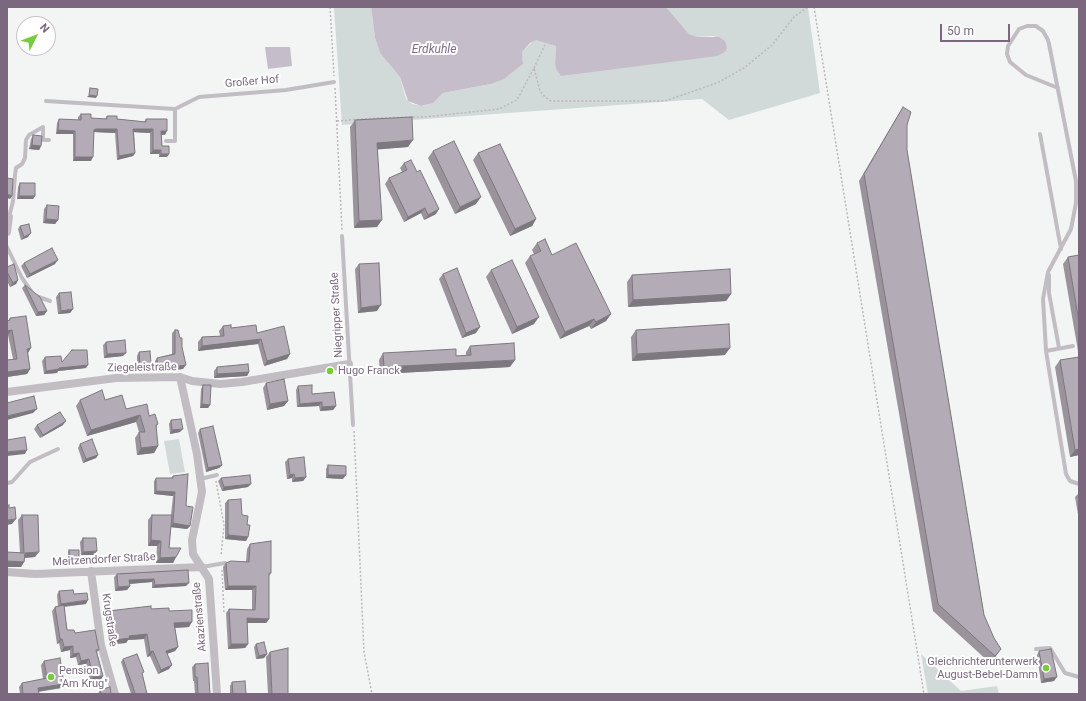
<!DOCTYPE html>
<html>
<head>
<meta charset="utf-8">
<style>
  body { margin:0 }
  #map { position:relative; width:1086px; height:701px; overflow:hidden; background:#f2f5f3; font-family:Roboto,sans-serif }
  canvas { display:block }
  .frame { position:absolute; inset:0; border:8px solid #7b687f; pointer-events:none }
  .north { position:absolute; left:16px; top:16px; width:40px; height:40px; box-sizing:border-box; background:#fff; border:1px solid #cac3cc; border-radius:50%; rotate:48deg; font-size:11px; font-weight:700; line-height:16px; text-align:center; color:#7b687f }
  .north::after { content:''; display:block; margin:auto; width:14px; height:18px; background:#76cc3b; clip-path:polygon(50% 0,100% 100%,50% 72%,0 100%) }
  .scale { position:absolute; left:940px; top:24px; width:70px; height:18px; box-sizing:border-box; border:2px solid #7b687f; border-top:0; padding-left:5px; font-size:12px; line-height:14px; white-space:nowrap; color:#7b687f; -webkit-text-stroke:3px #fff; paint-order:stroke }
</style>
</head>
<body>
<div id="map">
<canvas width="1086" height="701"></canvas>
<div class="frame"></div>
<div class="north">N</div>
<div class="scale">50 m</div>
</div>
<script>
const context = document.querySelector('canvas').getContext('2d');
context.lineJoin = 'round';
function fillPath(path, color) {
  context.fillStyle = color;
  context.fill(path, 'evenodd');
}
function shape(rows) {
  const path = new Path2D();
  for (const r of rows) {
    path.moveTo(r[0], r[1]);
    for (let i = 2; i < r.length; i += 2) path.lineTo(r[i], r[i + 1]);
  }
  return path;
}
function strokePath(path, color, width, dash) {
  context.strokeStyle = color;
  context.lineWidth = width;
  context.lineCap = dash ? 'butt' : 'round';
  context.setLineDash(dash || []);
  context.stroke(path);
}
function write(font, color, halo, rows, align = 'center') {
  context.font = font + ' Roboto,sans-serif';
  context.lineWidth = 4;
  context.setLineDash([]);
  context.textBaseline = 'middle';
  context.strokeStyle = halo;
  context.fillStyle = color;
  for (const [text, x, y, turn = 0] of rows) {
    context.save();
    context.translate(x, y);
    context.rotate((+turn || 0) * Math.PI / 180);
    context.textAlign = isNaN(turn) ? turn : align;
    if (halo) context.strokeText(text, 0, 0);
    context.fillText(text, 0, 0);
    context.restore();
  }
}
const green = shape([
  [334,7,371,7,375,38,380,53,400,77,406,99,412,104,423,106,436,100,443,93,491,84,509,75,521,65,523,60,521,56,522,52,534,40,541,40,556,46,555,64,560,75,720,54,725,52,714,36,697,37,689,34,666,7,808,7,820,93,729,120,702,99,342,125],
  [179,439,185,472,170,474,164,441],
  [921,654,961,691,997,686,999,694,928,694]
]);
const water = shape([
  [371,7,666,7,689,34,697,37,719,37,725,41,727,48,725,52,717,56,561,76,557,71,555,64,556,46,536,40,530,43,522,52,523,64,504,79,491,84,443,93,433,103,421,106,408,101,400,77,380,53,375,38],
  [265,47,290,47,292,66,268,69]
]);
const path = shape([
  [330,7,334,76],
  [814,7,924,694],
  [534,68,545,45],
  [335,88,342,230],
  [337,121,376,118,425,117,499,109,517,100,534,68,540,91,545,97,551,101,665,101,717,83,744,68,772,45,794,17,808,7],
  [354,431,364,652,372,694],
  [216,481,224,525,221,556],
  [222,570,224,613]
]);
const lane = shape([
  [1058,88,1026,75,1010,62,1007,54,1008,46,1019,29,1027,26,1036,26,1043,31,1048,40,1049,44,1076,181,1076,203,1071,229,1048,272,1043,299,1046,351,1066,474,1070,481,1079,484],
  [46,101,175,109,199,97,286,90,334,82],
  [1040,134,1061,249],
  [166,141,175,141,175,109],
  [9,217,13,201,15,175,16,168,22,164,25,158,26,140,29,135,43,127,43,140,49,140],
  [342,236,353,425],
  [7,247,22,278,31,291],
  [1049,275,1049,293,1059,348],
  [36,296,50,301],
  [1046,351,1073,346],
  [200,479,217,475],
  [7,483,12,482,30,462,58,449],
  [202,567,225,563],
  [1036,649,1050,648,1065,673,1079,677]
]);
const street = shape([
  [7,232,9,217],
  [180,377,197,454,202,492,192,540,193,554,209,579,217,694],
  [7,392,116,378,180,377,192,381,220,384,242,382,349,364],
  [91,571,101,645,115,694],
  [7,572,35,574,202,567]
]);
const wall = shape([
  [903,107,907,125,907,150,984,615,996,656,990,663,933,611,859,181,898,115],
  [81,114,91,118,105,119,107,116,117,119,144,122,146,119,165,135,162,135,162,146,167,157,159,157,159,154,150,154,150,133,134,132,135,153,133,156,117,160,115,133,94,132,91,161,73,161,73,134,56,134,57,123,59,119,78,120,78,117],
  [355,120,408,147,378,149,377,227,354,228,350,127],
  [33,135,41,146,39,150,29,149,31,139],
  [433,151,476,204,455,214,428,158],
  [478,153,536,219,532,226,510,236,473,160],
  [404,163,436,214,424,220,421,213,404,222,385,184,389,178,402,172,400,168],
  [20,183,35,196,33,199,17,199,18,187],
  [47,205,58,220,55,224,43,223,44,209],
  [20,226,28,237,21,240,18,229],
  [537,243,552,255,611,314,606,321,591,329,589,326,560,339,525,263,530,256,534,254,532,250],
  [1079,255,1079,455,1070,457,1055,367,1060,360,1079,357,1063,264,1068,257],
  [24,263,55,264,27,278,21,266],
  [359,264,377,311,358,313,355,269],
  [7,267,18,280,16,284,10,287,7,281],
  [491,270,534,324,512,334,486,277],
  [443,274,476,333,462,338,439,279],
  [632,275,731,294,726,301,628,307,627,282],
  [25,285,47,311,44,315,36,316,22,288],
  [59,293,73,309,70,313,58,314,56,297],
  [10,318,28,353,30,369,27,374,7,377,7,360,13,359,8,335,7,335,7,321,8,321],
  [223,326,257,333,290,354,287,359,264,366,258,344,198,351,198,342,202,337,220,336,219,331],
  [175,330,182,347,183,369,156,372,155,361,157,358,172,354,172,333],
  [636,330,725,355,632,361,631,337],
  [106,342,123,356,104,358,103,345],
  [470,346,510,367,380,374,379,360,383,353,456,356,466,355,466,352],
  [139,352,151,364,148,368,137,369,137,356],
  [45,357,62,362,86,368,58,371,57,373,44,374,42,361],
  [217,367,249,372,247,376,214,378,214,371],
  [266,383,288,401,284,406,267,410,263,388],
  [203,385,210,405,208,408,200,408,201,389],
  [298,386,312,394,336,406,333,410,320,411,319,406,297,407,296,390],
  [80,400,105,400,126,409,149,416,158,424,156,427,158,446,154,453,137,455,135,438,139,432,136,422,87,436,76,406],
  [171,420,180,432,170,434,169,424],
  [37,425,63,425,40,438,34,429],
  [200,429,222,465,219,468,206,472,198,433],
  [80,444,98,455,96,458,83,463,78,448],
  [288,459,306,477,303,481,292,482,292,478,287,479,285,462],
  [328,465,343,479,326,478,326,469],
  [173,476,186,506,190,526,187,529,171,527,169,548,176,557,173,563,156,563,157,546,148,546,148,520,152,515,171,515,173,496,154,494,154,481,156,478,171,478],
  [221,478,248,487,222,491,218,481],
  [1078,494,1079,494,1079,520,1075,497],
  [228,500,242,515,247,525,248,537,246,541,225,539,225,503],
  [22,515,35,557,25,558,24,562,21,567,7,567,7,552,20,553,18,520],
  [83,538,94,555,81,555,80,542],
  [250,544,271,573,269,576,269,619,266,623,247,623,248,644,245,648,228,649,226,613,229,609,252,610,252,590,225,590,223,567,226,563,246,562,247,549],
  [69,550,78,562,68,562,68,552],
  [188,570,186,586,152,588,152,582,130,584,130,586,127,590,115,591,114,577,117,574],
  [59,591,74,594,86,604,64,607,67,630,75,633,99,650,97,652,103,676,100,681,90,681,86,664,78,665,76,657,70,658,70,650,61,652,59,643,57,644,52,611,55,607,58,606,57,595],
  [151,609,169,611,189,627,175,628,178,647,175,651,167,654,169,669,158,674,150,656,147,657,144,639,128,640,126,643,113,644,111,632,107,633,105,616,108,611],
  [256,644,267,654,264,658,256,659,254,647],
  [1039,651,1054,681,1041,683,1037,655],
  [270,652,288,694,268,694,266,657],
  [123,659,142,674,147,694,131,694,121,662],
  [44,661,64,684,61,688,38,692,39,694,20,694,19,687,22,683,43,679,41,665],
  [195,664,210,694,195,694,194,681,193,681,192,667],
  [232,682,246,694,230,694,230,686],
  [100,690,111,694,98,694]
]);
const shadedWall = shape([
  [89,95,97,96,96,98,87,97],
  [96,129,117,129,115,133,94,132,94,130],
  [133,129,153,129,150,133,131,132],
  [58,130,75,131,73,134,56,134],
  [161,131,167,131,165,135,159,134],
  [413,140,408,147,372,150,377,143],
  [32,145,41,146,39,150,29,149],
  [153,150,161,150,159,154,150,154],
  [135,153,133,156,117,160,119,156],
  [161,154,169,154,167,157,159,157],
  [75,157,93,157,91,161,73,161],
  [7,194,12,196,10,199,7,198],
  [19,196,35,196,33,199,17,199],
  [481,197,476,204,455,214,460,207],
  [425,208,421,213,404,222,408,217],
  [439,209,436,214,424,220,428,215],
  [46,219,58,220,55,224,43,223],
  [536,219,532,226,510,236,515,229],
  [382,220,377,227,354,228,359,221],
  [31,233,28,237,21,240,24,237],
  [58,260,55,264,27,278,30,274],
  [18,280,16,284,10,287,13,283],
  [731,294,726,301,628,307,633,300],
  [381,305,377,311,358,313,361,308],
  [73,309,70,313,58,314,61,311],
  [47,311,44,315,36,316,38,312],
  [611,314,606,321,591,329,596,322],
  [539,317,534,324,512,334,517,327],
  [594,319,589,326,560,339,565,332],
  [480,327,476,333,462,338,466,333],
  [12,330,8,335,7,335,7,331],
  [261,339,258,344,198,351,202,346],
  [31,348,28,353,27,349],
  [730,348,725,355,632,361,637,354],
  [126,353,123,356,104,358,107,354],
  [290,354,287,359,264,366,267,361],
  [515,360,510,367,380,374,384,367],
  [151,364,148,368,137,369,140,365],
  [88,365,86,368,58,371,57,373,44,374,46,371,59,368],
  [186,365,183,369,156,372,158,369],
  [30,369,27,374,7,377,7,372],
  [249,372,247,376,214,378,217,374],
  [288,401,284,406,267,410,270,404],
  [322,402,319,406,297,407,300,404],
  [202,404,210,405,208,408,200,408],
  [336,406,333,410,320,411,322,407],
  [37,409,33,413,7,420,7,416],
  [140,415,136,422,87,436,91,430],
  [66,421,63,425,40,438,43,435],
  [183,429,180,432,170,434,172,430],
  [158,446,154,453,137,455,141,448],
  [1079,449,1079,455,1070,457,1075,450],
  [27,450,25,454,7,456,7,452],
  [98,455,96,458,83,463,86,459],
  [222,465,219,468,206,472,208,468],
  [294,474,292,478,287,479,290,475],
  [328,475,346,475,343,479,326,478],
  [306,477,303,481,292,482,295,478],
  [251,484,248,487,222,491,224,487],
  [156,491,175,492,173,496,154,494],
  [16,519,12,524,7,525,7,520],
  [173,523,190,526,187,529,170,527],
  [228,535,248,537,246,541,225,539],
  [151,540,161,541,157,546,148,546],
  [97,551,94,555,81,555,83,552],
  [39,552,35,557,21,558,25,553],
  [176,557,173,563,156,563,160,558],
  [70,560,79,560,78,562,68,562],
  [7,561,24,562,21,567,7,567],
  [154,579,152,582,127,584,129,580],
  [189,583,186,586,152,588,155,585],
  [130,586,127,590,115,591,118,587],
  [228,586,256,586,252,590,225,590],
  [88,600,86,604,58,607,61,604],
  [247,618,269,619,266,623,244,623],
  [192,622,189,627,171,628,174,623],
  [110,628,115,628,111,632,107,633],
  [147,634,144,639,128,640,126,643,113,644,116,640,129,636],
  [60,639,62,639,59,643,57,644],
  [231,644,248,644,245,648,228,649],
  [73,646,70,650,61,652,64,647],
  [178,647,175,651,163,655,166,651],
  [1001,649,996,656,990,663,995,656],
  [153,651,150,656,147,657,150,652],
  [79,653,76,657,70,658,73,654],
  [267,654,264,658,256,659,259,656],
  [89,659,86,664,78,665,81,661],
  [172,665,169,669,158,674,161,670],
  [103,676,100,681,90,681,93,677],
  [1057,677,1054,681,1041,683,1044,679],
  [64,684,61,688,35,692,38,688]
]);
const building = shape([
  [90,88,98,89,97,96,89,95,90,88],
  [903,107,911,112,907,125,907,150,984,615,994,638,1001,649,995,656,938,604,864,174,903,107],
  [81,114,91,114,91,118,107,119,107,116,117,116,117,119,146,122,146,119,167,119,167,131,161,131,162,146,169,146,169,154,161,154,161,150,153,150,153,129,133,129,135,153,119,156,117,129,96,129,94,130,93,157,75,157,75,131,58,130,59,119,81,120,81,114],
  [412,117,413,140,377,143,382,220,359,221,355,120,412,117],
  [33,135,42,136,41,146,32,145,33,135],
  [454,141,481,197,460,207,433,151,454,141],
  [500,144,536,219,515,229,478,153,500,144],
  [411,160,417,172,420,170,439,209,428,215,425,208,408,217,389,178,407,170,404,163,411,160],
  [7,178,13,179,12,196,7,194,7,178],
  [20,183,35,183,35,196,19,196,20,183],
  [47,205,59,206,58,220,46,219,47,205],
  [29,224,31,233,24,237,20,226,29,224],
  [545,239,552,255,576,243,611,314,596,322,594,319,565,332,530,256,541,251,537,243,545,239],
  [52,248,58,260,30,274,24,263,52,248],
  [1079,255,1079,322,1068,257,1079,255],
  [512,260,539,317,517,327,491,270,512,260],
  [379,263,381,305,361,308,359,264,379,263],
  [14,264,18,280,13,283,7,272,7,267,14,264],
  [457,268,480,327,466,333,443,274,457,268],
  [730,269,731,294,633,300,632,275,730,269],
  [25,285,40,297,47,311,38,312,25,285],
  [71,292,73,309,61,311,59,293,71,292],
  [26,316,31,348,27,349,30,369,7,372,7,360,17,359,12,330,7,331,7,321,10,320,10,318,26,316],
  [729,324,730,348,637,354,636,330,729,324],
  [231,325,231,328,256,325,257,333,284,326,290,354,267,361,261,339,202,346,202,337,224,336,223,326,231,325],
  [175,330,178,330,180,338,182,338,182,347,186,365,158,369,157,358,175,354,175,330],
  [125,340,126,353,107,354,106,342,125,340],
  [514,343,515,360,384,367,383,353,456,349,456,356,471,355,470,346,514,343],
  [72,350,87,350,88,365,59,368,59,369,46,371,45,357,61,356,62,362,72,350],
  [150,351,151,364,140,365,139,352,150,351],
  [1079,357,1079,449,1075,450,1060,360,1079,357],
  [248,364,249,372,217,374,217,367,248,364],
  [284,379,288,401,270,404,266,383,284,379],
  [203,385,211,385,210,405,202,404,203,385],
  [312,385,312,394,334,392,336,406,322,407,322,402,300,404,298,386,312,385],
  [102,390,105,400,122,395,126,409,147,404,149,416,155,414,158,424,156,425,158,446,141,448,139,432,145,432,140,415,91,430,80,400,102,390],
  [34,396,37,409,7,416,7,403,34,396],
  [60,412,66,421,43,435,37,425,60,412],
  [181,419,183,429,172,430,171,420,181,419],
  [213,426,222,465,208,468,200,429,213,426],
  [25,437,27,450,7,452,7,440,25,437],
  [92,439,98,455,86,459,80,444,92,439],
  [304,457,306,477,295,478,294,474,290,475,288,459,304,457],
  [328,465,346,466,346,475,328,475,328,465],
  [188,474,186,506,193,507,190,526,173,523,175,492,156,491,156,478,173,478,173,476,188,474],
  [250,475,251,484,224,487,221,478,250,475],
  [241,499,242,515,248,516,247,525,250,525,248,537,228,535,228,500,241,499],
  [9,505,9,508,15,507,16,519,7,520,7,506,9,505],
  [22,515,38,515,39,552,25,553,24,562,7,561,7,552,24,553,22,515],
  [152,515,172,515,169,548,181,548,176,557,160,558,161,541,151,540,152,515],
  [83,538,96,538,97,551,83,552,83,538],
  [271,541,271,573,269,573,269,619,247,618,248,644,231,644,229,609,255,610,256,586,228,586,226,563,231,561,249,562,250,544,271,541],
  [69,550,79,550,79,560,70,560,69,550],
  [188,570,189,583,155,585,154,579,129,580,130,586,118,587,117,574,188,570],
  [73,590,74,594,87,593,88,600,61,604,59,591,73,590],
  [64,605,67,630,74,630,75,633,95,630,99,650,96,650,103,676,93,677,89,659,81,661,79,653,73,654,73,646,64,647,62,639,60,639,55,607,64,605],
  [151,606,151,609,169,608,169,611,192,610,192,622,174,623,178,647,166,651,172,665,161,670,153,651,150,652,147,634,129,636,130,638,116,640,115,628,110,628,108,611,151,606],
  [264,642,267,654,259,656,256,644,264,642],
  [288,648,288,694,272,694,270,652,288,648],
  [1051,649,1057,677,1044,679,1039,651,1051,649],
  [137,654,144,672,142,673,147,694,135,694,133,687,123,659,137,654],
  [60,658,64,684,38,688,39,694,23,694,22,683,47,678,44,661,60,658],
  [208,663,210,694,198,694,197,677,195,677,195,664,208,663],
  [245,681,246,694,233,694,232,682,245,681],
  [110,687,111,694,101,694,100,690,110,687]
]);
const markers = [
  [330,371,4,"#76cc3b"],
  [1046,668,4,"#76cc3b"],
  [51,677,4,"#76cc3b"]
];
const streetNames = [
  ["Großer Hof",252,82,-5],
  ["Niegripper Straße",337,315,-93],
  ["Ziegeleistraße",142,368,-1],
  ["Meitzendorfer Straße",104,560,-3],
  ["Akazienstraße",200,617,-95],
  ["Krugstraße",109,620,82]
];
const poiNames = [
  ["Hugo Franck",338,371],
  ["Gleichrichterunterwerk",1038,662,"right"],
  ["August-Bebel-Damm",1038,675,"right"],
  ["Pension",59,671],
  ["\"Am Krug\"",59,684]
];
const waterNames = [
  ["Erdkuhle",434,50]
];
fillPath(green, '#d2d9d9');
fillPath(water, '#c5beca');
strokePath(path, '#bbb7bc', 1.5, [2, 2]);
strokePath(lane, '#c2bdc3', 4);
strokePath(street, '#c2bdc3', 8);
fillPath(wall, '#9a939c');
fillPath(shadedWall, '#7d787f');
fillPath(building, '#b3abb5');
strokePath(building, '#7d787f', 1);
for (const [x, y, r, color] of markers) {
  const dot = new Path2D();
  dot.arc(x, y, r, 0, 2 * Math.PI);
  context.fillStyle = color;
  context.fill(dot);
  strokePath(dot, '#fff', 1.5);
}
write('11px', '#7b687f', '#fff', streetNames);
write('11px', '#7b687f', '#fff', poiNames, 'left');
write('italic 12px', '#806f8a', '#fff', waterNames);
</script>
</body>
</html>
